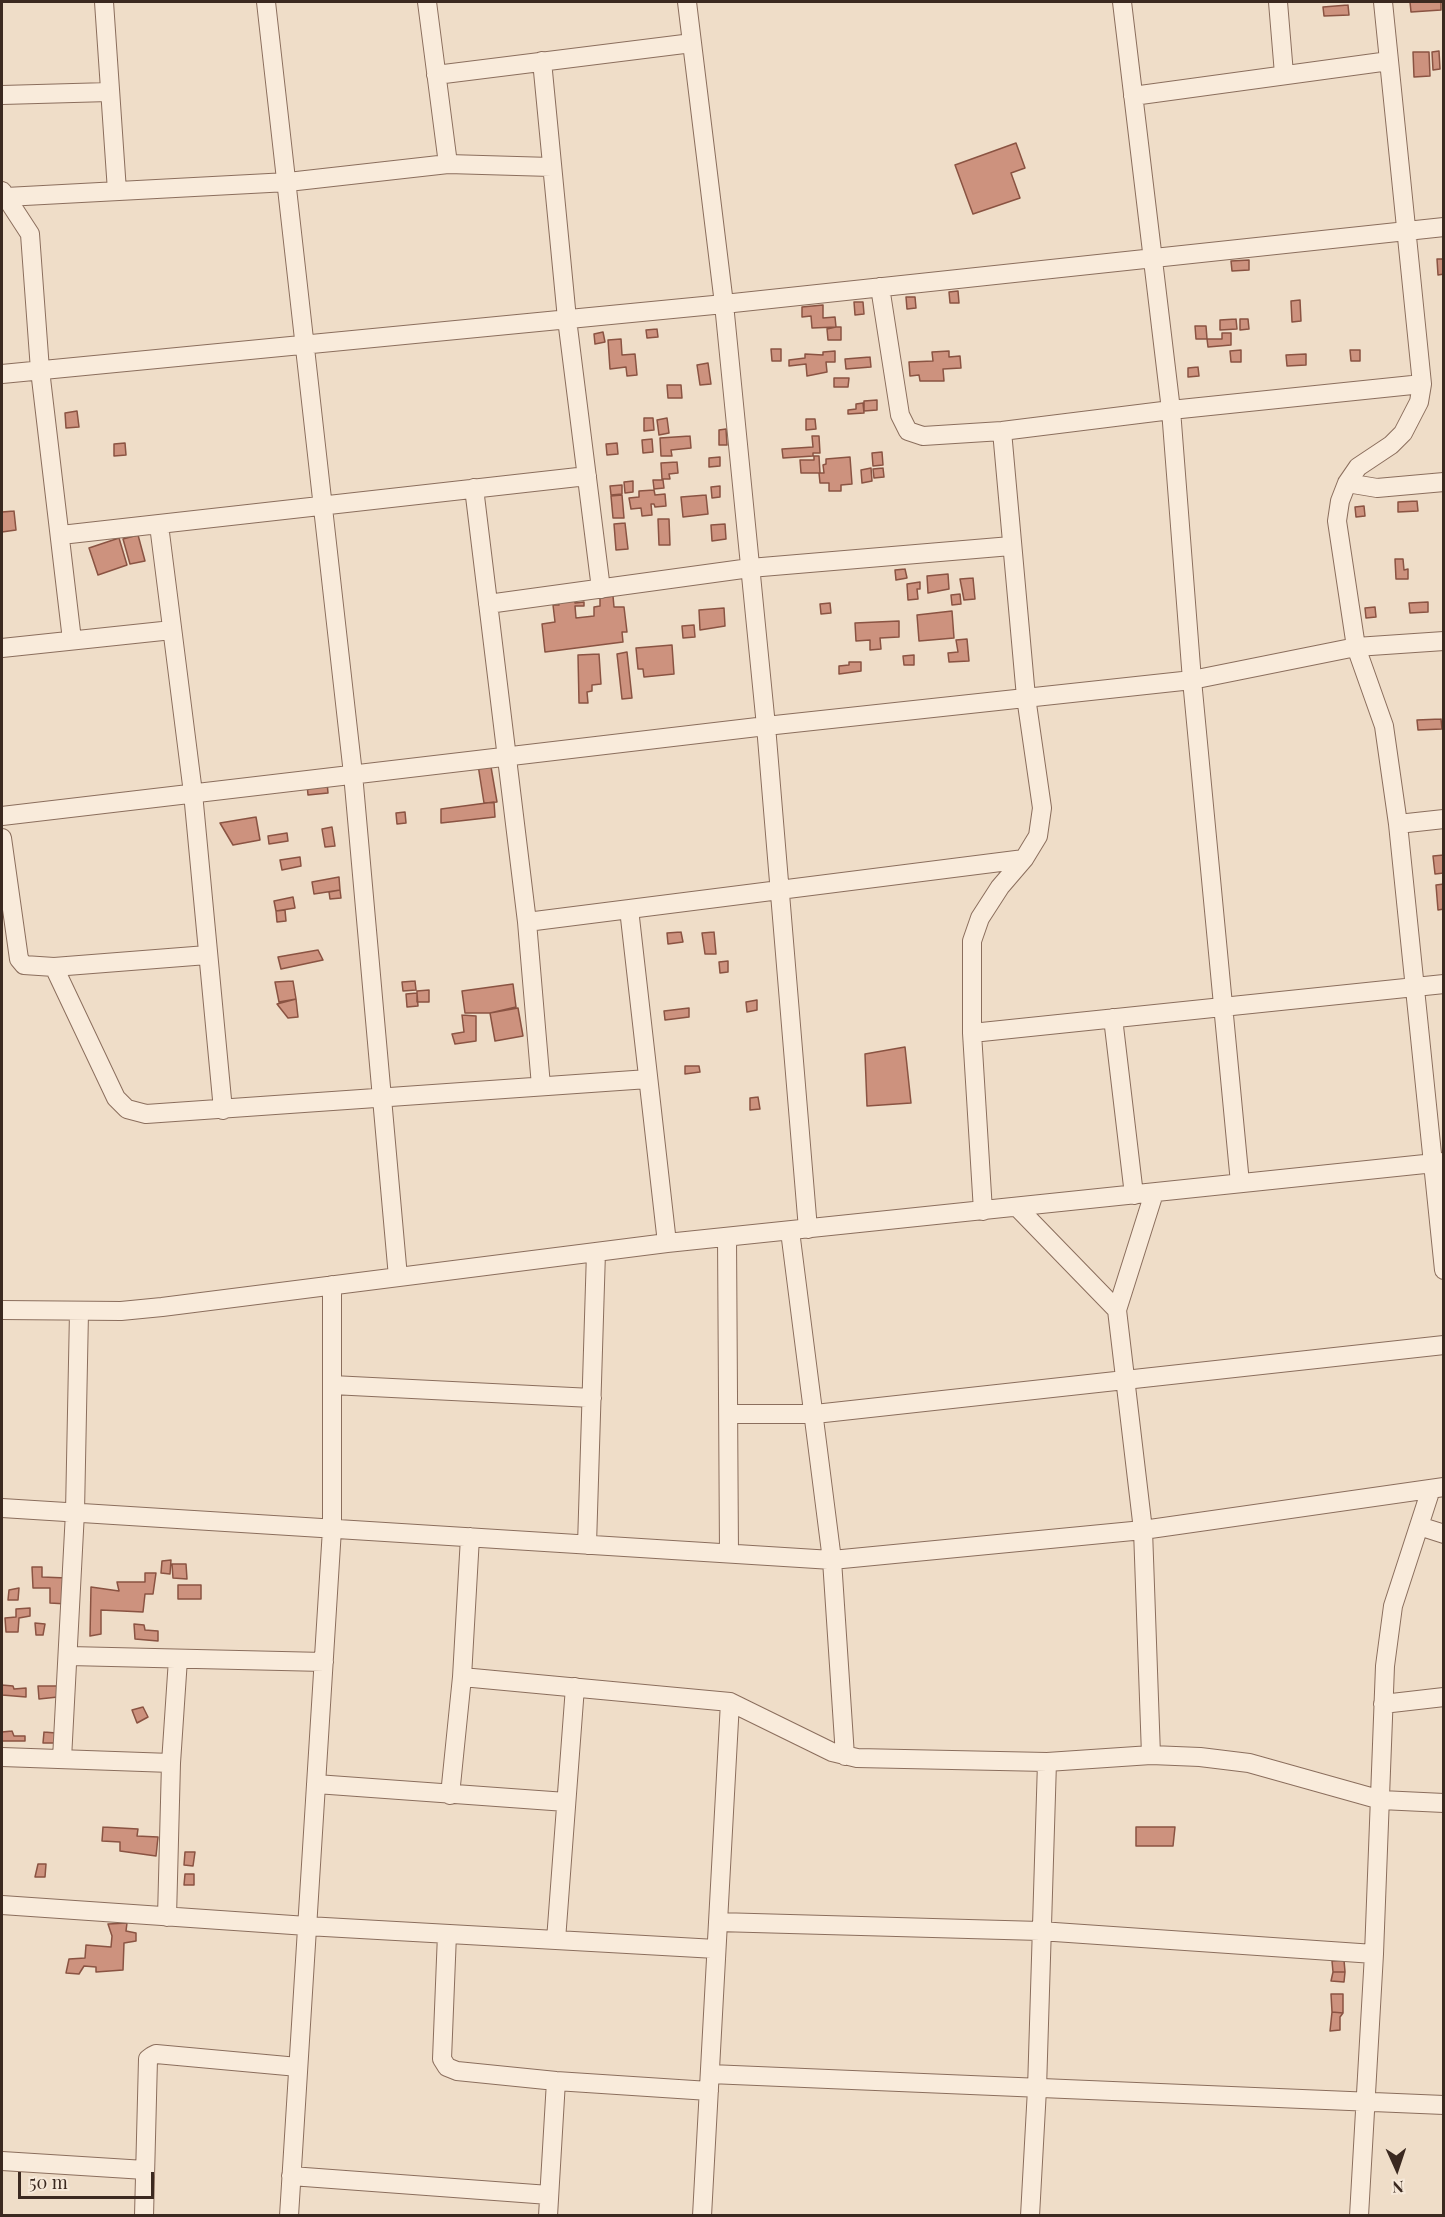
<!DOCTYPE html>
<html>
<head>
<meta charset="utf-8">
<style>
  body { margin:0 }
  #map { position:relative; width:1445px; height:2217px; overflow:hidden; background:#efddc8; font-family:"Playfair Display",serif }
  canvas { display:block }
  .frame { position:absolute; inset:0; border:3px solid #3b2920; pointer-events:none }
  .north { position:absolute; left:1367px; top:2139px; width:60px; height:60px; -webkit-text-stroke:4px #f6e8d8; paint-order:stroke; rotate:177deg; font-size:16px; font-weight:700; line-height:24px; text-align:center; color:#3b2920 }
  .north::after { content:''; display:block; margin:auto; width:21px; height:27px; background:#3b2920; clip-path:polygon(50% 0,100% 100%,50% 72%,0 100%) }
  .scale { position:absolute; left:18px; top:2172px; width:136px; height:27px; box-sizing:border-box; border:3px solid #3b2920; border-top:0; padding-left:8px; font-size:18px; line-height:21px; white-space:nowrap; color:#3b2920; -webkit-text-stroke:4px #f6e8d8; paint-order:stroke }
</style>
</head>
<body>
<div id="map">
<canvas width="1445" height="2217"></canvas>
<div class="frame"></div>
<div class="north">N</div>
<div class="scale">50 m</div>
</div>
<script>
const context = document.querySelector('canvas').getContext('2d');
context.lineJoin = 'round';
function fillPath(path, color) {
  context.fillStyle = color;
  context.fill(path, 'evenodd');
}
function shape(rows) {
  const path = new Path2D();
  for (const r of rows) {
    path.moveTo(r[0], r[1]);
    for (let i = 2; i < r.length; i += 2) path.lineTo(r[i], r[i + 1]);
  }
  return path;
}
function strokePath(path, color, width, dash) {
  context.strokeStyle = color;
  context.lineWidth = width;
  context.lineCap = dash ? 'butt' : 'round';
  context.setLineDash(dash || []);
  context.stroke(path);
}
const building = shape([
  [1410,2,1441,2,1441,10,1411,12,1410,2],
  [1348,5,1349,15,1324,16,1323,7,1348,5],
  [1439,51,1440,69,1433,70,1432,52,1439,51],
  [1413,52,1429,52,1430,76,1414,77,1413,52],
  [1016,143,1025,168,1011,173,1020,198,973,214,955,165,1016,143],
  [1437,259,1444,259,1444,274,1438,275,1437,259],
  [1249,260,1249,270,1232,271,1231,261,1249,260],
  [958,291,959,303,950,303,949,292,958,291],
  [906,297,915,297,916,308,907,309,906,297],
  [1300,300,1301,321,1292,322,1291,301,1300,300],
  [854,302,863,302,864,314,855,315,854,302],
  [823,305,823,318,835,317,836,327,812,328,811,316,802,317,802,307,823,305],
  [1236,319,1237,329,1220,330,1220,320,1236,319],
  [1240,319,1248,319,1249,329,1240,330,1240,319],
  [1195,326,1206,326,1207,339,1196,339,1195,326],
  [836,327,841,327,841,340,828,340,827,329,836,327],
  [657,329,658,337,647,338,646,330,657,329],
  [603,332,605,342,595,344,594,334,603,332],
  [1222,333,1231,333,1231,345,1208,347,1207,339,1222,339,1222,333],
  [621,339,622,355,635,354,637,375,627,376,626,367,610,369,608,340,621,339],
  [771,349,781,349,781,361,772,361,771,349],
  [1241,350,1241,362,1231,362,1230,351,1241,350],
  [1350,350,1360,350,1360,361,1351,361,1350,350],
  [835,351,835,362,826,362,827,372,807,376,806,364,789,366,789,360,805,358,805,354,823,355,823,352,835,351],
  [949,351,949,357,960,356,961,368,943,369,944,381,920,381,919,375,910,376,909,362,933,361,932,352,949,351],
  [1306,354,1306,365,1287,366,1286,355,1306,354],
  [870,357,871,367,846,369,845,359,870,357],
  [708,363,711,384,700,385,697,365,708,363],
  [1198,367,1199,376,1188,377,1188,368,1198,367],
  [834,378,849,378,848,387,834,387,834,378],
  [667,385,681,385,682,398,668,398,667,385],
  [877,400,877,410,864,411,864,401,877,400],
  [863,403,864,413,848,414,848,410,856,409,856,404,863,403],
  [77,411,79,427,66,428,65,413,77,411],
  [644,418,653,418,654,430,644,431,644,418],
  [667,418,669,433,659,435,657,420,667,418],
  [806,419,815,419,816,429,806,430,806,419],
  [726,429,727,445,719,445,719,430,726,429],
  [690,436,691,448,671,450,672,456,661,456,660,438,690,436],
  [812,436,819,436,820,453,813,453,813,456,783,458,782,449,813,447,812,436],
  [652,439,653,452,643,453,642,440,652,439],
  [125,443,126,455,114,456,114,444,125,443],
  [617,443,618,454,607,455,606,444,617,443],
  [882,452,883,465,873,466,872,453,882,452],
  [814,456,819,456,820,473,801,473,800,460,814,460,814,456],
  [720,457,720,466,709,467,709,458,720,457],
  [850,457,852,484,841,485,841,491,829,491,829,483,820,483,819,473,824,473,823,465,826,464,826,459,850,457],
  [677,462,678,473,669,474,670,479,662,479,661,463,677,462],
  [871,468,872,481,862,483,861,470,871,468],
  [883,468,884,477,874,478,873,469,883,468],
  [653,480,663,480,664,488,654,489,653,480],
  [633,481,633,492,625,493,624,482,633,481],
  [622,485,622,494,611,495,610,486,622,485],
  [720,486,720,497,712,498,711,487,720,486],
  [654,490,655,495,665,494,666,506,655,507,654,504,651,504,652,515,642,516,641,508,631,509,629,498,639,497,639,491,654,490],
  [622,495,624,518,613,518,611,496,622,495],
  [706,495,708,514,683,517,681,497,706,495],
  [1417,501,1418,511,1398,512,1398,502,1417,501],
  [1364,506,1365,516,1356,517,1355,507,1364,506],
  [14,511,16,530,2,532,2,512,14,511],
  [658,519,669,519,670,545,659,545,658,519],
  [625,523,628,549,616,550,614,524,625,523],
  [725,524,726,539,712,541,711,525,725,524],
  [138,535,145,561,130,564,123,539,138,535],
  [119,538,127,565,98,575,89,548,119,538],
  [1395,559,1403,559,1404,570,1408,569,1408,579,1396,579,1395,559],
  [905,569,907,578,896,580,895,570,905,569],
  [948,574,949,589,928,593,927,576,948,574],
  [973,578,975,599,964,600,960,579,973,578],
  [920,582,920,589,917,589,918,599,908,600,907,584,920,582],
  [960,594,961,604,952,605,951,595,960,594],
  [613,596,614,607,624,607,627,632,622,632,623,642,545,652,542,624,555,622,553,605,559,605,558,598,574,597,575,603,584,602,584,606,575,606,576,618,594,616,594,607,600,606,600,598,613,596],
  [1428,602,1428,612,1410,613,1409,603,1428,602],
  [830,603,831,613,821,614,820,604,830,603],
  [1375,607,1376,617,1366,618,1365,608,1375,607],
  [724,608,725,626,700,630,699,610,724,608],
  [952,611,954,638,919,641,917,615,952,611],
  [899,621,899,637,880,638,881,649,870,650,870,640,856,641,855,623,899,621],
  [694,625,695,637,683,638,682,626,694,625],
  [967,639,969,661,949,662,948,653,958,652,956,640,967,639],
  [672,645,674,674,644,677,643,669,638,669,636,648,672,645],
  [627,652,632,698,622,699,617,654,627,652],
  [599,654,601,684,592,685,592,691,587,692,588,703,579,703,578,655,599,654],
  [914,655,914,665,904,665,903,656,914,655],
  [849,662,861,662,861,671,839,674,839,666,849,665,849,662],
  [1441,719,1442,729,1418,730,1417,720,1441,719],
  [478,765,491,767,497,802,484,803,478,765],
  [327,782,328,793,308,795,307,784,327,782],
  [494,802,495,817,441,823,441,809,494,802],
  [405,812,406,823,397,824,396,813,405,812],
  [256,817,260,840,233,845,220,823,256,817],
  [332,827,335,846,325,847,322,829,332,827],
  [287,833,288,841,269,844,268,836,287,833],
  [1444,855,1444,873,1435,874,1433,856,1444,855],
  [300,857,301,866,282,870,280,860,300,857],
  [339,877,340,890,314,894,312,882,339,877],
  [1444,884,1444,909,1438,910,1436,885,1444,884],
  [340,890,341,898,330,899,329,892,340,890],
  [293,897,295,908,276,911,274,901,293,897],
  [285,910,286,921,277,922,276,911,285,910],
  [681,932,683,942,668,944,667,933,681,932],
  [714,932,716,954,705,954,702,933,714,932],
  [318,950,323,960,281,969,278,957,318,950],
  [728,961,728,972,720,973,719,962,728,961],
  [293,981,296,999,279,1002,275,982,293,981],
  [415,981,416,990,403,991,402,982,415,981],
  [513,984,516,1007,490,1013,465,1013,462,991,513,984],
  [429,990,429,1002,417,1002,417,991,429,990],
  [417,993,418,1006,407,1007,406,994,417,993],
  [296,999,298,1017,288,1018,277,1004,296,999],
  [757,1000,757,1010,747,1012,746,1002,757,1000],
  [518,1008,523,1036,495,1041,490,1013,518,1008],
  [689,1008,689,1017,665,1020,664,1011,689,1008],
  [462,1015,476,1016,476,1041,455,1044,452,1034,464,1032,462,1015],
  [905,1047,911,1103,867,1106,865,1054,905,1047],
  [685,1066,699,1066,700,1072,685,1074,685,1066],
  [758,1097,760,1109,750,1110,750,1098,758,1097],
  [171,1560,170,1574,161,1573,162,1561,171,1560],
  [172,1564,186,1564,187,1579,173,1578,172,1564],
  [32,1567,42,1567,42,1577,67,1578,67,1604,50,1603,50,1588,33,1588,32,1567],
  [145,1573,156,1573,153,1594,145,1594,143,1612,101,1610,101,1634,90,1636,91,1587,119,1591,117,1582,145,1582,145,1573],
  [178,1585,201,1585,201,1599,178,1599,178,1585],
  [19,1588,18,1600,8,1600,9,1590,19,1588],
  [30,1608,30,1616,19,1618,18,1632,6,1632,5,1618,16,1617,16,1609,30,1608],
  [35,1623,45,1624,43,1635,36,1635,35,1623],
  [134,1624,144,1625,145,1630,158,1631,158,1641,135,1639,134,1624],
  [2,1685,13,1686,14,1689,26,1688,26,1697,2,1695,2,1685],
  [38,1686,58,1686,58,1697,39,1699,38,1686],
  [143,1707,148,1717,137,1723,132,1710,143,1707],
  [12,1731,14,1736,25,1736,25,1741,2,1741,2,1732,12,1731],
  [44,1732,56,1733,55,1743,43,1743,44,1732],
  [103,1827,138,1829,137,1836,158,1837,156,1856,120,1851,120,1842,102,1841,103,1827],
  [1136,1827,1175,1827,1173,1846,1136,1846,1136,1827],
  [185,1852,195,1852,193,1866,184,1865,185,1852],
  [38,1864,46,1864,45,1877,35,1877,38,1864],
  [185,1874,194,1874,194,1885,184,1885,185,1874],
  [127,1923,126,1931,136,1933,136,1941,124,1943,123,1970,96,1972,96,1967,84,1966,79,1974,66,1973,69,1959,85,1958,86,1945,111,1947,112,1936,108,1924,127,1923],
  [1344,1960,1345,1972,1333,1972,1332,1961,1344,1960],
  [1333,1972,1345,1972,1344,1982,1331,1981,1333,1972],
  [1331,1994,1343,1994,1343,2013,1332,2012,1331,1994],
  [1332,2012,1343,2013,1340,2017,1340,2030,1330,2031,1332,2012]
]);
const minor = shape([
  [104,2,117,191],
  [266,2,353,774,398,1277],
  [427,2,448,164],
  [687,2,724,304,766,726,808,1229],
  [1122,2,1171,410,1192,680,1240,1183],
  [1278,2,1284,74],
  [1383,2,1422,384,1419,402,1403,433,1391,445,1358,467,1347,483,1340,501,1337,521,1356,647,1384,726,1398,824,1444,1270],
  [542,61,567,319,601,589],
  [436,75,692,43],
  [2,95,109,92],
  [1133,96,1389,61],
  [2,191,30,234,40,370,72,640],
  [6,197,288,182,448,164,551,167],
  [880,287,900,415,908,431,923,436,1002,431,1171,410,1422,384],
  [2,374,724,304,1444,227],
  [1347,483,1377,488,1444,482],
  [474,488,527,922,541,1086],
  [159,525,193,793,223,1110],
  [61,535,587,476],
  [488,604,750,568,1011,546],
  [2,648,172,630],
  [2,816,766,726,1192,680,1356,647,1444,641],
  [1398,824,1444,819],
  [2,838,19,959,24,965,54,967,207,955],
  [629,909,667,1243],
  [527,922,1024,859],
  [54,967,116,1098,127,1109,146,1114,648,1079],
  [1113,1018,1134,1195],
  [972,1033,1444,984],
  [1017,1207,1117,1310],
  [983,1211,972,1033,972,941,980,918,1000,887,1024,859,1038,836,1042,808,1026,697,1002,431],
  [790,1231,832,1560,845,1756],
  [727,1237,729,1553],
  [2,1310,121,1311,162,1307,667,1243,1444,1162],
  [332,1385,592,1398],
  [729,1414,815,1414,1444,1345],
  [2,1508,832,1560,1143,1530,1444,1487],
  [1419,1526,1444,1534],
  [587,1545,596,1252],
  [69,1656,324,1662],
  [462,1677,730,1702,832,1752,857,1758,1047,1762,1151,1755,1200,1757,1249,1763,1381,1800,1444,1803],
  [1383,1704,1444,1697],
  [1151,1755,1143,1530,1117,1310,1154,1193],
  [2,1757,171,1763],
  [62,1759,75,1512,79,1312],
  [316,1784,566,1802],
  [450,1795,462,1677,470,1537],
  [2,1905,307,1926,716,1949],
  [167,1917,171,1763,178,1659],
  [718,1922,1040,1931,1374,1954],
  [447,1934,442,2059,447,2067,457,2071,556,2081,709,2091],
  [556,1940,575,1687],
  [710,2074,1444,2105],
  [2,2161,145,2170],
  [291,2176,549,2195],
  [144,2216,148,2059,152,2056,156,2054,298,2067],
  [289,2216,332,1529,332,1285],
  [548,2216,556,2081],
  [702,2216,730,1702],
  [1030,2216,1037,2089,1047,1762],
  [1359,2216,1374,1954,1385,1666,1393,1606,1431,1489]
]);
fillPath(building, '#cd927e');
strokePath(building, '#8a5342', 1.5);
strokePath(minor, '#8b6e5d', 20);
strokePath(minor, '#f9ebdb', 18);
</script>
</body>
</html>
